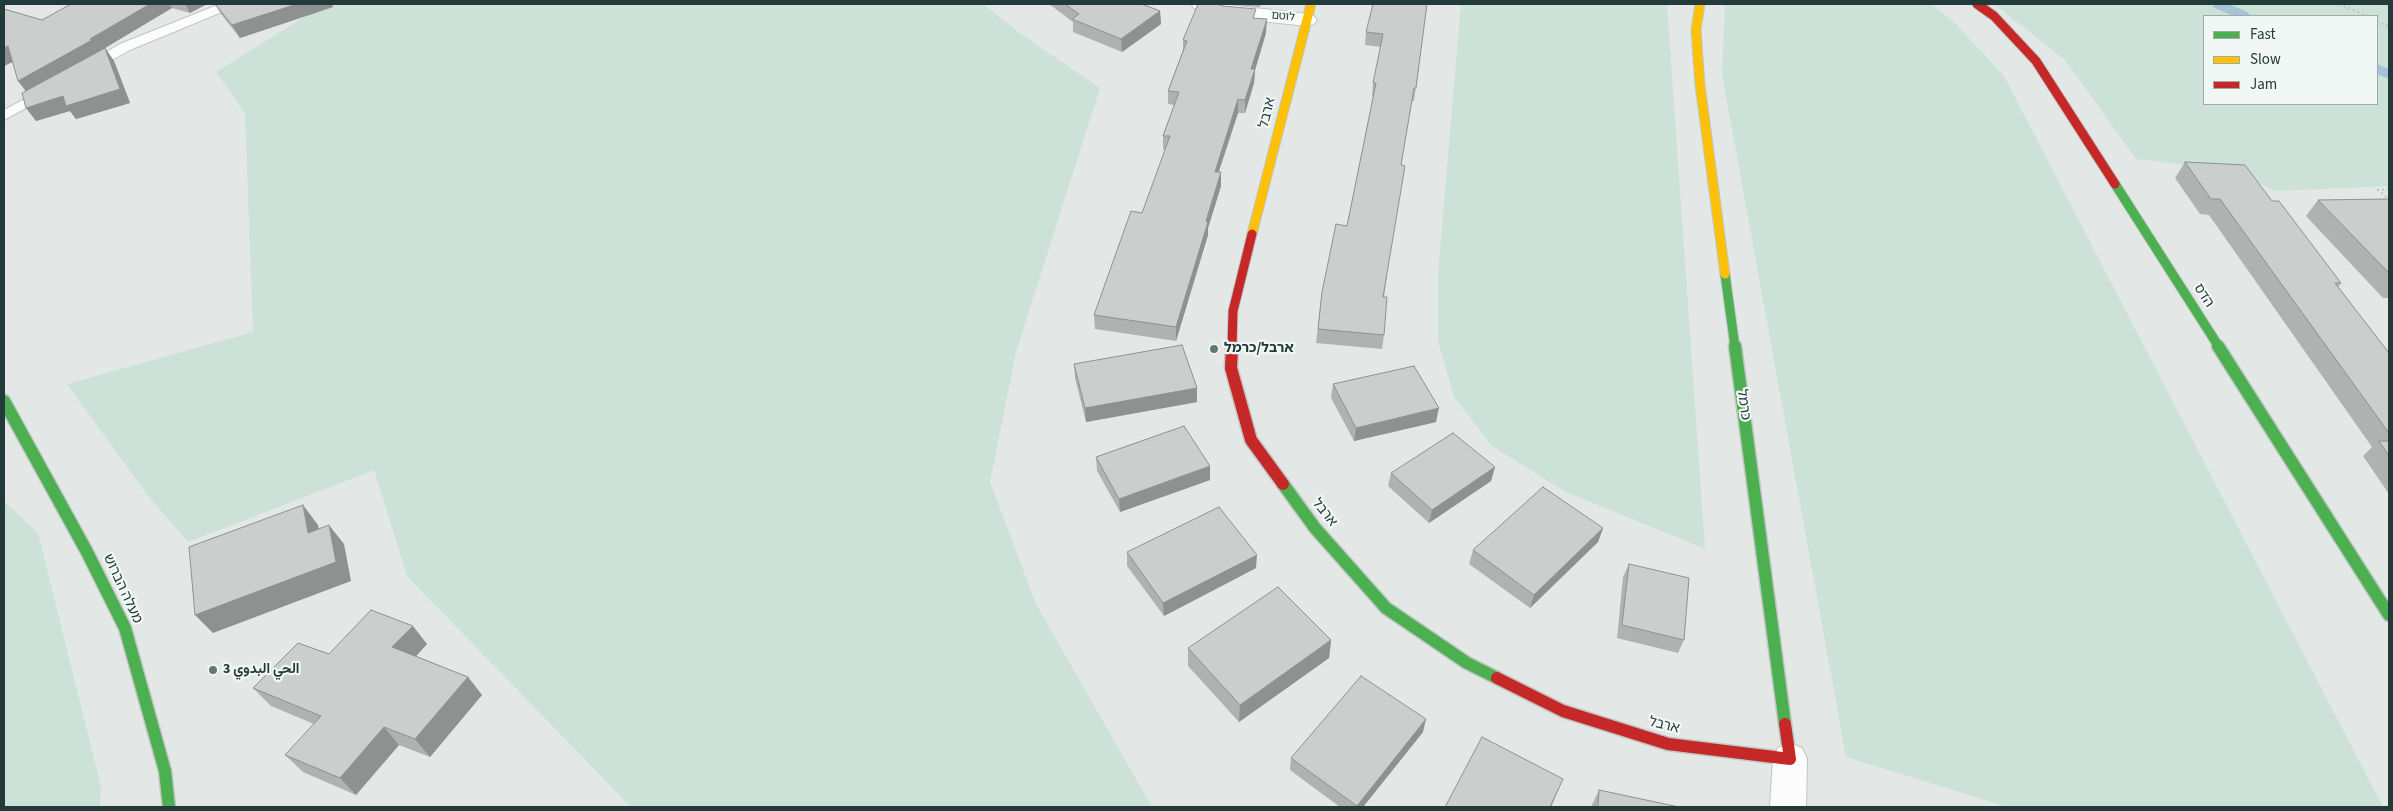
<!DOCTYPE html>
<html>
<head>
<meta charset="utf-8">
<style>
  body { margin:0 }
  #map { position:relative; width:2393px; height:811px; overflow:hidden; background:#e3e8e7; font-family:"Source Sans 3",sans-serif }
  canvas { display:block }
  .frame { position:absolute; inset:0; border:5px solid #223a39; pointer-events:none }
  .legend { position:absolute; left:2203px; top:15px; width:175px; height:90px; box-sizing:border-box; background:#f1f7f5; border:1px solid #9eabaa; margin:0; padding:6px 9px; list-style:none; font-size:15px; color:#223a39 }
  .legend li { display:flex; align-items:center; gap:10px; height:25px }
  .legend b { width:25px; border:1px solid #9eabaa }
</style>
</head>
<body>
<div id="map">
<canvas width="2393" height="811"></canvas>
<div class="frame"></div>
<ul class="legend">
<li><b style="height:6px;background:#4caf50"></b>Fast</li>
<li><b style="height:6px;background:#ffc107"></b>Slow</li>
<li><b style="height:6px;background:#c62828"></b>Jam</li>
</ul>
</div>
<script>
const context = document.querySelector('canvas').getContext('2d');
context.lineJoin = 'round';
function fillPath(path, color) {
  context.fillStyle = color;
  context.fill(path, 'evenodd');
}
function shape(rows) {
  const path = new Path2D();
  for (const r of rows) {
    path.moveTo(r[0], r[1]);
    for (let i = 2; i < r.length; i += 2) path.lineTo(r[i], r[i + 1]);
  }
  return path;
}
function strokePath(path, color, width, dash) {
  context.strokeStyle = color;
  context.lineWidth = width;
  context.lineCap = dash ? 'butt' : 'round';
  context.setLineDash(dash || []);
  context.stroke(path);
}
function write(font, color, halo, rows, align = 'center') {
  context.font = font + ' "Source Sans 3",Vazirmatn,"Noto Sans Hebrew",sans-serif';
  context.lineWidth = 4.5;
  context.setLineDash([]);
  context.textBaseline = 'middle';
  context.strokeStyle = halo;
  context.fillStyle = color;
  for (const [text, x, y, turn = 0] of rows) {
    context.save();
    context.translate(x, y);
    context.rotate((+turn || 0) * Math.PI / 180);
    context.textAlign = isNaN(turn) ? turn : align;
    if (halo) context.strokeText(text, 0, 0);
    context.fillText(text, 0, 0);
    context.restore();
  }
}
const green = shape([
  [325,4,983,4,1021,34,1100,88,1016,352,990,482,1036,604,1152,807,631,807,407,576,374,470,188,542,148,496,67,384,253,332,245,113,216,72],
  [1461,4,1667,4,1705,549,1564,491,1492,446,1454,397,1438,341,1438,273],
  [1725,4,1931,4,1953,21,2004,76,2383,807,2008,807,1846,757,1722,74],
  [1994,4,2389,4,2389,186,2275,191,2233,170,2136,159,2066,61],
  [2204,16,2377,16,2377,104,2204,104],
  [4,501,38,533,101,787,100,807,4,807]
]);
const stream = shape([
  [2217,4,2245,16],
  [2377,69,2389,74]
]);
const path = shape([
  [2339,4,2367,16],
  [2377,21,2389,27],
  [2389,189,2378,190,2389,199]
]);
const lane = shape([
  [220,4,236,4,234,7,130,50,94,70,84,70,82,67,120,44,220,4],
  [45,88,52,92,50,95,4,120,4,110,45,88]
]);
const street = shape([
  [1191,4,1220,4,1307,14,1314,16,1317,20,1314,24,1307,26,1223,17,1194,8,1191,4],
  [1790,743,1802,748,1807,759,1806,807,1770,807,1773,759,1778,748,1790,743]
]);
const fastFar1 = shape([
  [2115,184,2219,347],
  [1725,274,1735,347]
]);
const fast = shape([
  [1735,346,1785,724],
  [2218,346,2389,615],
  [4,401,87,552,125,628,165,771,169,807],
  [1283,484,1315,528,1386,608,1467,663,1497,678]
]);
const slow = shape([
  [1700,4,1696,30,1700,85,1725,274],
  [1252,234,1311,4]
]);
const jamFar1 = shape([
  [1977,4,1994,16,2036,61,2115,184],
  [1232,347,1233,311,1252,234]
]);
const jam = shape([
  [1232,346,1231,368,1251,440,1283,484],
  [1497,678,1563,711,1668,744,1790,759,1785,724]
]);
const wall = shape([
  [71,4,207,4,190,13,172,8,105,48,114,61,130,103,76,119,70,111,36,121,26,91,13,62,4,66,4,9,42,20],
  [213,4,332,4,333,7,240,38,221,14,215,4,213,5],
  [1049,4,1142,4,1160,11,1161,24,1122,52,1073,32,1073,22],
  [1223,4,1261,4,1260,7],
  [1427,4,1414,101,1412,101,1401,165,1384,297,1384,335,1382,349,1316,343,1322,292,1347,226,1373,97,1372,96,1373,83,1381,47,1365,45,1366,32],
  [1255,18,1266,33,1255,70,1254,83,1245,113,1238,113,1219,172,1221,186,1208,228,1208,235,1176,341,1095,329,1094,315,1142,213,1166,150,1163,149,1163,136,1174,105,1168,104,1168,91,1183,50,1183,40],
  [2185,162,2272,201,2341,283,2338,287,2389,353,2389,494,2363,456,2372,447,2209,215,2200,214,2175,178],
  [2389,199,2389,299,2388,298,2383,298,2306,216,2318,200],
  [1074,364,1197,388,1197,402,1086,422,1075,378],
  [1333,384,1436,422,1354,441,1331,398],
  [1096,457,1210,480,1120,512,1097,471],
  [1495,467,1491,481,1429,523,1388,486,1391,473],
  [1603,528,1598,542,1530,608,1469,564,1473,550],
  [1127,552,1256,568,1164,616,1127,566],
  [1629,564,1684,640,1678,653,1617,638,1623,577],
  [1331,640,1329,658,1239,722,1188,666,1188,648],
  [427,644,416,656,468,677,482,695,430,757,399,745,356,795,303,772,285,755,314,724,271,706,253,688],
  [1423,732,1363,807,1340,807,1290,770,1291,758],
  [1599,790,1598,807,1591,807]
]);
const shadedWall = shape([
  [150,4,170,4,172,8,105,48,114,61,130,103,76,119,70,111,36,121,26,108,63,96,120,89,28,94,18,81],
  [185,4,207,4,190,13],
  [297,4,332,4,333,7,240,38,232,25],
  [1160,11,1161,24,1122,52,1121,39],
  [1267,19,1266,33,1255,70,1254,83,1245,113,1245,100,1251,69],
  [8,46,18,59,4,66,4,48],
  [1238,99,1238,113,1214,185,1215,172],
  [1221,172,1221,186,1208,228,1208,235,1176,341,1176,327],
  [1197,388,1197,402,1086,422,1085,408],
  [1439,408,1436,422,1354,441,1356,428],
  [1210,466,1210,480,1120,512,1119,499],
  [1495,467,1491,481,1429,523,1432,510],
  [303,505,318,525,323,552,308,533],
  [329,525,344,544,351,581,213,633,195,615],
  [1603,528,1598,542,1530,608,1534,595],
  [1257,555,1256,568,1164,616,1163,603],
  [413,626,427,644,407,666,392,647],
  [1331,640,1329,658,1239,722,1240,705],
  [468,677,482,695,430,757,415,739],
  [1426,719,1423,732,1363,807,1356,807,1357,806],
  [384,727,399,745,356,795,340,778],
  [1563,779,1551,807,1550,807]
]);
const building = shape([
  [71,4,150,4,90,39,92,40,18,81,8,46,4,48,4,9,42,20,71,4],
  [215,4,297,4,232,25,215,4],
  [1065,4,1142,4,1160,11,1121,39,1072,19,1079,14,1065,4],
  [1198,4,1217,4,1223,6,1256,9,1253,18,1267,19,1251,69,1255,69,1245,100,1238,99,1215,172,1221,172,1206,221,1208,222,1176,327,1094,315,1131,211,1142,213,1170,136,1163,136,1179,92,1168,91,1187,41,1183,40,1198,4],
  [1373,4,1427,4,1416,88,1414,88,1401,165,1405,166,1383,297,1387,297,1384,335,1318,329,1322,292,1336,224,1347,226,1376,83,1373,83,1383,34,1366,32,1373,4],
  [105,48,120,89,66,106,63,96,26,108,22,93,105,48],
  [2185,162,2245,165,2272,201,2279,201,2341,283,2335,283,2389,353,2389,433,2220,199,2211,199,2185,162],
  [2389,199,2389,273,2318,200,2389,199],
  [1182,345,1197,388,1085,408,1074,364,1182,345],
  [1414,366,1439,408,1356,428,1333,384,1414,366],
  [1184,426,1210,466,1119,499,1096,457,1184,426],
  [1453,433,1495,467,1432,510,1391,473,1453,433],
  [2379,441,2389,441,2389,456,2379,441],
  [1543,487,1603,528,1534,595,1473,550,1543,487],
  [303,505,308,533,329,525,336,562,195,615,189,547,303,505],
  [1219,507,1257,555,1163,603,1127,552,1219,507],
  [1629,564,1689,578,1684,640,1622,625,1629,564],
  [1278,587,1331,640,1240,705,1188,648,1278,587],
  [371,610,413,626,392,647,468,677,415,739,384,727,340,778,285,755,321,716,253,688,298,643,329,654,371,610],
  [1361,676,1426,719,1357,806,1291,758,1361,676],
  [1482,737,1563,779,1550,807,1445,807,1482,737],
  [1599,790,1679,807,1598,807,1599,790]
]);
const markers = [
  [1214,349,5,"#667776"],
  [213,670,5,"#667776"]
];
const farStreetnames = [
  ["לוטם",1283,17,6]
];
const streetNames = [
  ["ארבל",1268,113,-76],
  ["הדס",2203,296,57],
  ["כרמל",1743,405,82],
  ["ארבל",1324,513,52],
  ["מעלה הברוש",122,589,65],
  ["ארבל",1664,726,14]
];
const poiNames = [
  ["ארבל/כרמל",1224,349],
  ["الحي البدوي 3",223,670]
];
fillPath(green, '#cce1d7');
strokePath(stream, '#a5c5d6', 9);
strokePath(lane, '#c0c5c4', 2);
strokePath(street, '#c0c5c4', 2);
strokePath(fastFar1, '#bfc6c4', 11);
strokePath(fast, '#bfc6c4', 15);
strokePath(slow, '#bfc6c4', 11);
strokePath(jamFar1, '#bfc6c4', 11);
strokePath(jam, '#bfc6c4', 15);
strokePath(path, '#c0c8c8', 2.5, [2, 3]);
fillPath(lane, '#fbfcfb');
fillPath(street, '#fbfcfb');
strokePath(fastFar1, '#4caf50', 9);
strokePath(fast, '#4caf50', 12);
strokePath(slow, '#ffc107', 9);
strokePath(jamFar1, '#c62828', 9);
strokePath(jam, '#c62828', 12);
fillPath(wall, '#aeb2b1');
fillPath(shadedWall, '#8d9190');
fillPath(building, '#cacfce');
strokePath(building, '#8d9190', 1);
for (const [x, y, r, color] of markers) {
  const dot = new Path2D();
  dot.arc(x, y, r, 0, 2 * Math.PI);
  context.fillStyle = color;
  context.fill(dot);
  strokePath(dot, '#f1f7f5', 2);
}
write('11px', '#223a39', '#f1f7f5', farStreetnames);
write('14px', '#223a39', '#f1f7f5', streetNames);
write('bold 14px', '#223a39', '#f1f7f5', poiNames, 'left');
</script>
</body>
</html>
